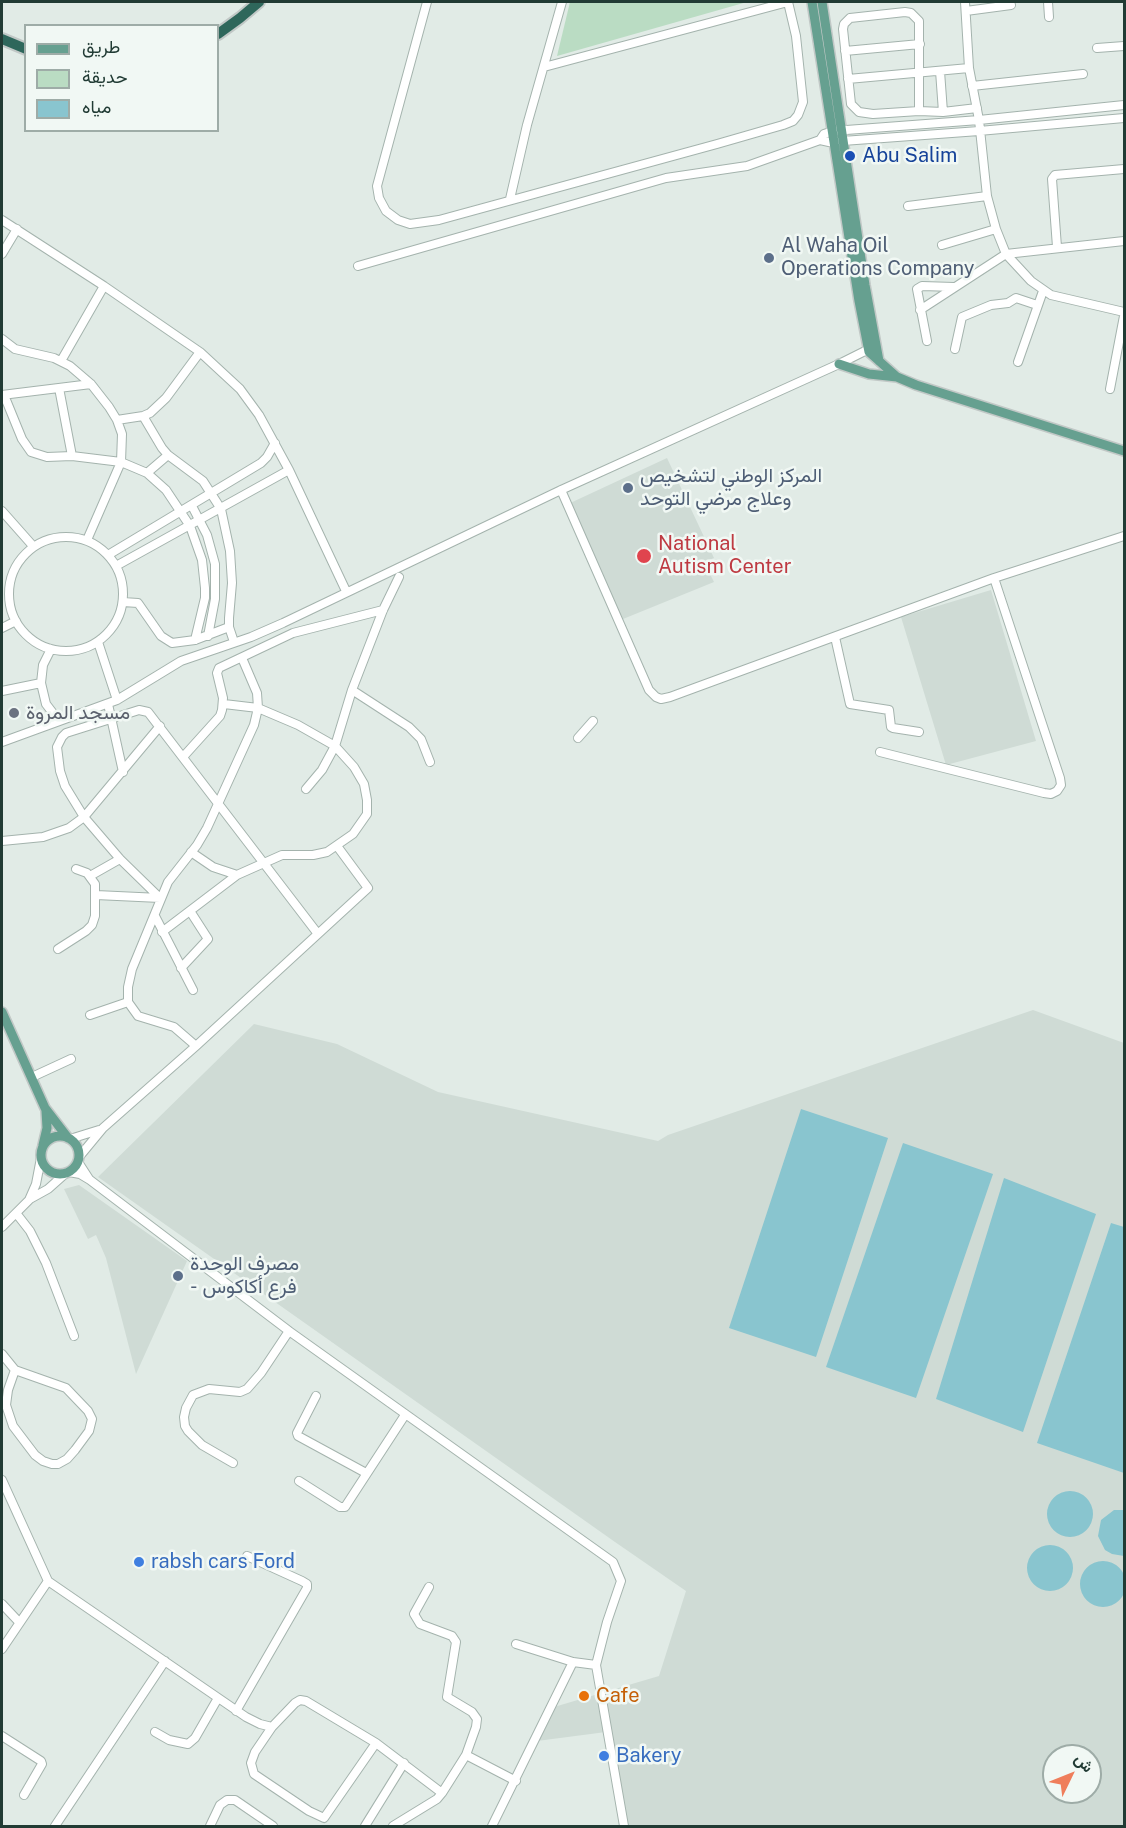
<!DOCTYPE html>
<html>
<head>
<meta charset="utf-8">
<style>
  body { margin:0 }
  #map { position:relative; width:1126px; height:1828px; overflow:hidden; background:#e1ebe6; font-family:"Public Sans",Vazirmatn,sans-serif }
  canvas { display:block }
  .frame { position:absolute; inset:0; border:3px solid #213b34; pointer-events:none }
  .legend { position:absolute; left:24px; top:24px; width:195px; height:108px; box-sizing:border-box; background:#f1f8f4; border:2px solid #9eaca7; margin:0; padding:8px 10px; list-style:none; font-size:18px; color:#213b34 }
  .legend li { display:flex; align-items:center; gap:12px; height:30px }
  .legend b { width:30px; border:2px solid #9eaca7 }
  .north { position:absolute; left:1042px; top:1744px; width:60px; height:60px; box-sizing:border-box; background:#f1f8f4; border:2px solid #9eaca7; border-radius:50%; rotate:47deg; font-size:16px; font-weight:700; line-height:24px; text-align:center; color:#213b34 }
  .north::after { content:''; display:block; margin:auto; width:21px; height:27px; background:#ef7e5b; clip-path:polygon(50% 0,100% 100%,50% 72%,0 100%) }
</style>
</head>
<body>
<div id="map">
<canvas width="1126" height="1828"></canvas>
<div class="frame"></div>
<ul class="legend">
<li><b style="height:8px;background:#66a090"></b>طريق</li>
<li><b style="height:16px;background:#badcc3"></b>حديقة</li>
<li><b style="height:16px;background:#89c5cf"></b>مياه</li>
</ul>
<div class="north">ش</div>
</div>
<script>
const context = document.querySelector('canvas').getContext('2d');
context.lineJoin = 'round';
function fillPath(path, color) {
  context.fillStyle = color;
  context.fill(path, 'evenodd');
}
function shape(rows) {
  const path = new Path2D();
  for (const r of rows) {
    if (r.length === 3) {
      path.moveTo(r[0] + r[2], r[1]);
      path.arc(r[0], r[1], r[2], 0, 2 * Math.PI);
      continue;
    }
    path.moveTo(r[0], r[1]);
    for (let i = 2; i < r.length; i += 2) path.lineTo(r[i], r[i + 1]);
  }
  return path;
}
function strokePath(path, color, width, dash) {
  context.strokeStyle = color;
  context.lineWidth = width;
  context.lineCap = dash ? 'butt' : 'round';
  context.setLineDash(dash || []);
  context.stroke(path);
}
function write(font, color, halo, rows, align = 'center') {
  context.font = font + ' "Public Sans",Vazirmatn,sans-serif';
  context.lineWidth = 5;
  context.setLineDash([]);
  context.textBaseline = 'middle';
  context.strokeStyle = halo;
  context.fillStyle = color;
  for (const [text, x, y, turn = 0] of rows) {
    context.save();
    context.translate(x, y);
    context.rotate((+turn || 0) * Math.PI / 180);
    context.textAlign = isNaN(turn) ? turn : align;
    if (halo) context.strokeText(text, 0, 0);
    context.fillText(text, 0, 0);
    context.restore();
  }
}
const built = shape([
  [667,458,714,558,704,562,714,582,623,619,566,505],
  [991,590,1036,741,946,765,901,617],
  [1033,1010,1124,1043,1124,1826,624,1826,606,1732,537,1741,554,1707,659,1676,686,1591,615,1542,98,1177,254,1024,337,1044,438,1092,658,1141,668,1135],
  [1054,1756,1090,1756,1090,1792,1054,1792],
  [79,1185,187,1261,136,1374,106,1258,96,1235,88,1239,64,1189]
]);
const green = shape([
  [570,2,747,2,557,56]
]);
const water = shape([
  [801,1109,888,1138,816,1357,729,1328],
  [903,1143,993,1174,916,1398,826,1367],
  [1004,1178,1096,1214,1023,1432,936,1399],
  [1111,1223,1124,1227,1124,1473,1037,1443],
  [1070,1514,23],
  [1114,1510,1124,1510,1124,1556,1112,1554,1105,1550,1098,1536,1101,1520],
  [1050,1568,23],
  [1103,1584,23]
]);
const minor = shape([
  [427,2,377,186,379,198,386,211,398,220,410,224,439,220,717,144,783,125,793,121,798,115,803,102,796,36,788,2],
  [965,2,969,68,979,120,987,196,996,229,1006,254,1031,281,1051,295,1124,312],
  [1048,2,1049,17],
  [966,11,1011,5],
  [1097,48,1124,46],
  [845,51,920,44],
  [544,67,788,2],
  [940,71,943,112],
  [848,79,969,68],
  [972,86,1083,74],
  [919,111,919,21,911,13,905,12,850,18,844,24,843,29,851,104,859,112,873,114,919,111,943,112,977,108],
  [820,140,829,142,979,131,1124,118],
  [510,199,527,125,562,2],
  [908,206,987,196],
  [2,220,104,286,200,352,240,389,259,415,289,470,346,591],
  [942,245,996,229],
  [1057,247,1052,179,1055,175,1124,169],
  [2,254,17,229],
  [358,266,666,178,747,166,820,140,824,134,833,131,979,120,1124,105],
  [920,310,1006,254,1124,241],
  [2,339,15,349,54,358,70,366,91,384,109,407,117,420,122,434,121,462,87,540],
  [927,341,917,289,922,286,954,287],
  [955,349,962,317,991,305,1008,303,1016,298,1037,305],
  [61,361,104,286],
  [1018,362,1043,291],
  [59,388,72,456],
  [1110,389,1124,316],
  [2,395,91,384],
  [4,395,22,439,31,452,47,457,72,456,121,462,147,473,166,490,190,526,202,560,205,588,205,598,195,640],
  [143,416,162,448,168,455,203,481,221,509,230,551,232,583,229,618,229,627,234,642],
  [117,420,143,416,150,413,166,398,200,352],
  [147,473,168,455],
  [561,490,649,690,656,697,661,699,670,697,994,578,1124,536],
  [192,506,207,535,215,564,215,599,208,636],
  [2,511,33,546],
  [66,594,57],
  [108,555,261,463,267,457,275,443],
  [116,566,289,470],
  [123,602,138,603,161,636,172,643,195,640,229,627],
  [2,628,16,621],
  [835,637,850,704,889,710,891,727,893,728,919,732],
  [98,642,117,700],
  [51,649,43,665,41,683,46,704,59,721],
  [352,690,409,727,421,739,430,762],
  [2,691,41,683],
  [108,704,123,772],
  [578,738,593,721],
  [2,742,117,700,181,661,251,637,283,623,561,490,839,364,873,347],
  [880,752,1044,793,1051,794,1057,791,1061,785,1060,778,994,578],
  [183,757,220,716,222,710,223,698,217,673,219,668,293,633,383,610],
  [306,789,322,770,335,746,352,690,383,610,399,577],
  [2,841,43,837,69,828,84,817,160,726],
  [191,852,213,867,237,875],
  [90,876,120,859],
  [96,895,160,898],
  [160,898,120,859,84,817,65,786,60,771,57,747,62,737,66,733,139,710,148,712,318,934],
  [155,916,193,990],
  [162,932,237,875,282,855,313,855,327,852,353,834,367,814,367,800,364,784,354,767,335,746,298,725,258,708,224,704],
  [58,949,86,931,92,925,95,916,95,884,87,873,76,869],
  [181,968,208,939,190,911],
  [90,1015,128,1002],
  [196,1046,174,1027,138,1016,128,1002,128,987,132,969,168,882,197,845,207,828,254,725,258,708,257,693,242,658],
  [32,1077,71,1059],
  [70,1139,99,1130],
  [79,1157,103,1128,196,1046,368,888,337,846],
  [78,1162,89,1179],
  [69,1172,80,1174,90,1180,289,1331,613,1562,621,1581,607,1622,596,1665,624,1826],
  [30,1199,48,1189,66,1173],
  [16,1213,30,1231,46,1263,74,1336],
  [2,1227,29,1200,36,1184,41,1158],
  [2,1354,15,1370,66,1388,88,1411,92,1419,89,1431,75,1450,67,1459,58,1464,52,1464,43,1461,35,1455,13,1426,6,1405,8,1390,15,1370],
  [316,1396,297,1433,298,1436,366,1473],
  [233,1463,202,1445,188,1431,185,1426,184,1417,186,1408,193,1395,209,1389,240,1392,247,1389,261,1373,289,1331],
  [2,1480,48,1581,246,1717,260,1724,272,1727,295,1703,300,1700,306,1701,376,1743,442,1793,437,1799,393,1826],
  [299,1481,340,1507,345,1507,405,1415],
  [429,1587,414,1614,420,1624,452,1636,456,1642,447,1697,472,1712,477,1719,476,1727,466,1755],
  [2,1604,19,1622],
  [516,1644,573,1662],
  [2,1649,48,1581],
  [236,1711,307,1588,307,1584,302,1581,247,1556],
  [272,1727,255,1752,251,1763,254,1774,309,1811,324,1818,376,1743],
  [155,1732,169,1740,188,1744,195,1738,218,1698],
  [2,1736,41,1761,42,1764,24,1795],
  [442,1793,466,1755,516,1781],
  [55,1826,165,1661],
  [210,1826,220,1805,227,1800,235,1800,273,1826],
  [365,1826,404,1763],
  [492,1826,573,1662,596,1665]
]);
const major = shape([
  [812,2,859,301,869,352,897,377,916,385,1124,451],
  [822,2,865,285,879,361],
  [839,364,869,374,897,377],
  [2,1012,45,1108,68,1138],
  [60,1155,19],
  [43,1145,47,1128,46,1111]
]);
const highway = shape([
  [218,34,240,18,259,2],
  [2,39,26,49]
]);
const markers = [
  [850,156,6,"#1a4fb4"],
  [769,258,6,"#5c6f8a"],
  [628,488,6,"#5c6f8a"],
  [644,556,8,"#e0444e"],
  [14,713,6,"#6b7280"],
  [178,1276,6,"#5c6f8a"],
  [139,1562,6,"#3f7fe0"],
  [584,1696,6,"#e8710a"],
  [604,1756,6,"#3f7fe0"]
];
const transitNames = [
  ["Abu Salim",862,156]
];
const serviceNames = [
  ["Al Waha Oil",781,246],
  ["Operations Company",781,269],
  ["المركز الوطني لتشخيص",640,476],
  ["وعلاج مرضي التوحد",640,499],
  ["مصرف الوحدة",190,1264],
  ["- فرع أكاكوس",190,1287]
];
const healthNames = [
  ["National",658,544],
  ["Autism Center",658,567]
];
const worshipNames = [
  ["مسجد المروة",26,713]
];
const shopNames = [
  ["rabsh cars Ford",151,1562],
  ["Bakery",616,1756]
];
const foodNames = [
  ["Cafe",596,1696]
];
fillPath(built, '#cfdbd5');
fillPath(green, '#badcc3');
fillPath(water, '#89c5cf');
strokePath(minor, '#a4b3ad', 10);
strokePath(major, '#c1c8c6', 12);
strokePath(highway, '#c1c8c6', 14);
strokePath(minor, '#fff', 8);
strokePath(major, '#66a090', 9);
strokePath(highway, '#2e675b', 10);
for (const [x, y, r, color] of markers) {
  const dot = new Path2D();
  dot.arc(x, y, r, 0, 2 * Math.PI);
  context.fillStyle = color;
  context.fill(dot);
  strokePath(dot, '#f1f8f4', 2);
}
write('20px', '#164399', '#f1f8f4', transitNames, 'left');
write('20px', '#4e5e75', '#f1f8f4', serviceNames, 'left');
write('20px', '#be3a42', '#f1f8f4', healthNames, 'left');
write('20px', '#5b616d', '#f1f8f4', worshipNames, 'left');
write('20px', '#366cbe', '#f1f8f4', shopNames, 'left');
write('20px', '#c56008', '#f1f8f4', foodNames, 'left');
</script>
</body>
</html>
